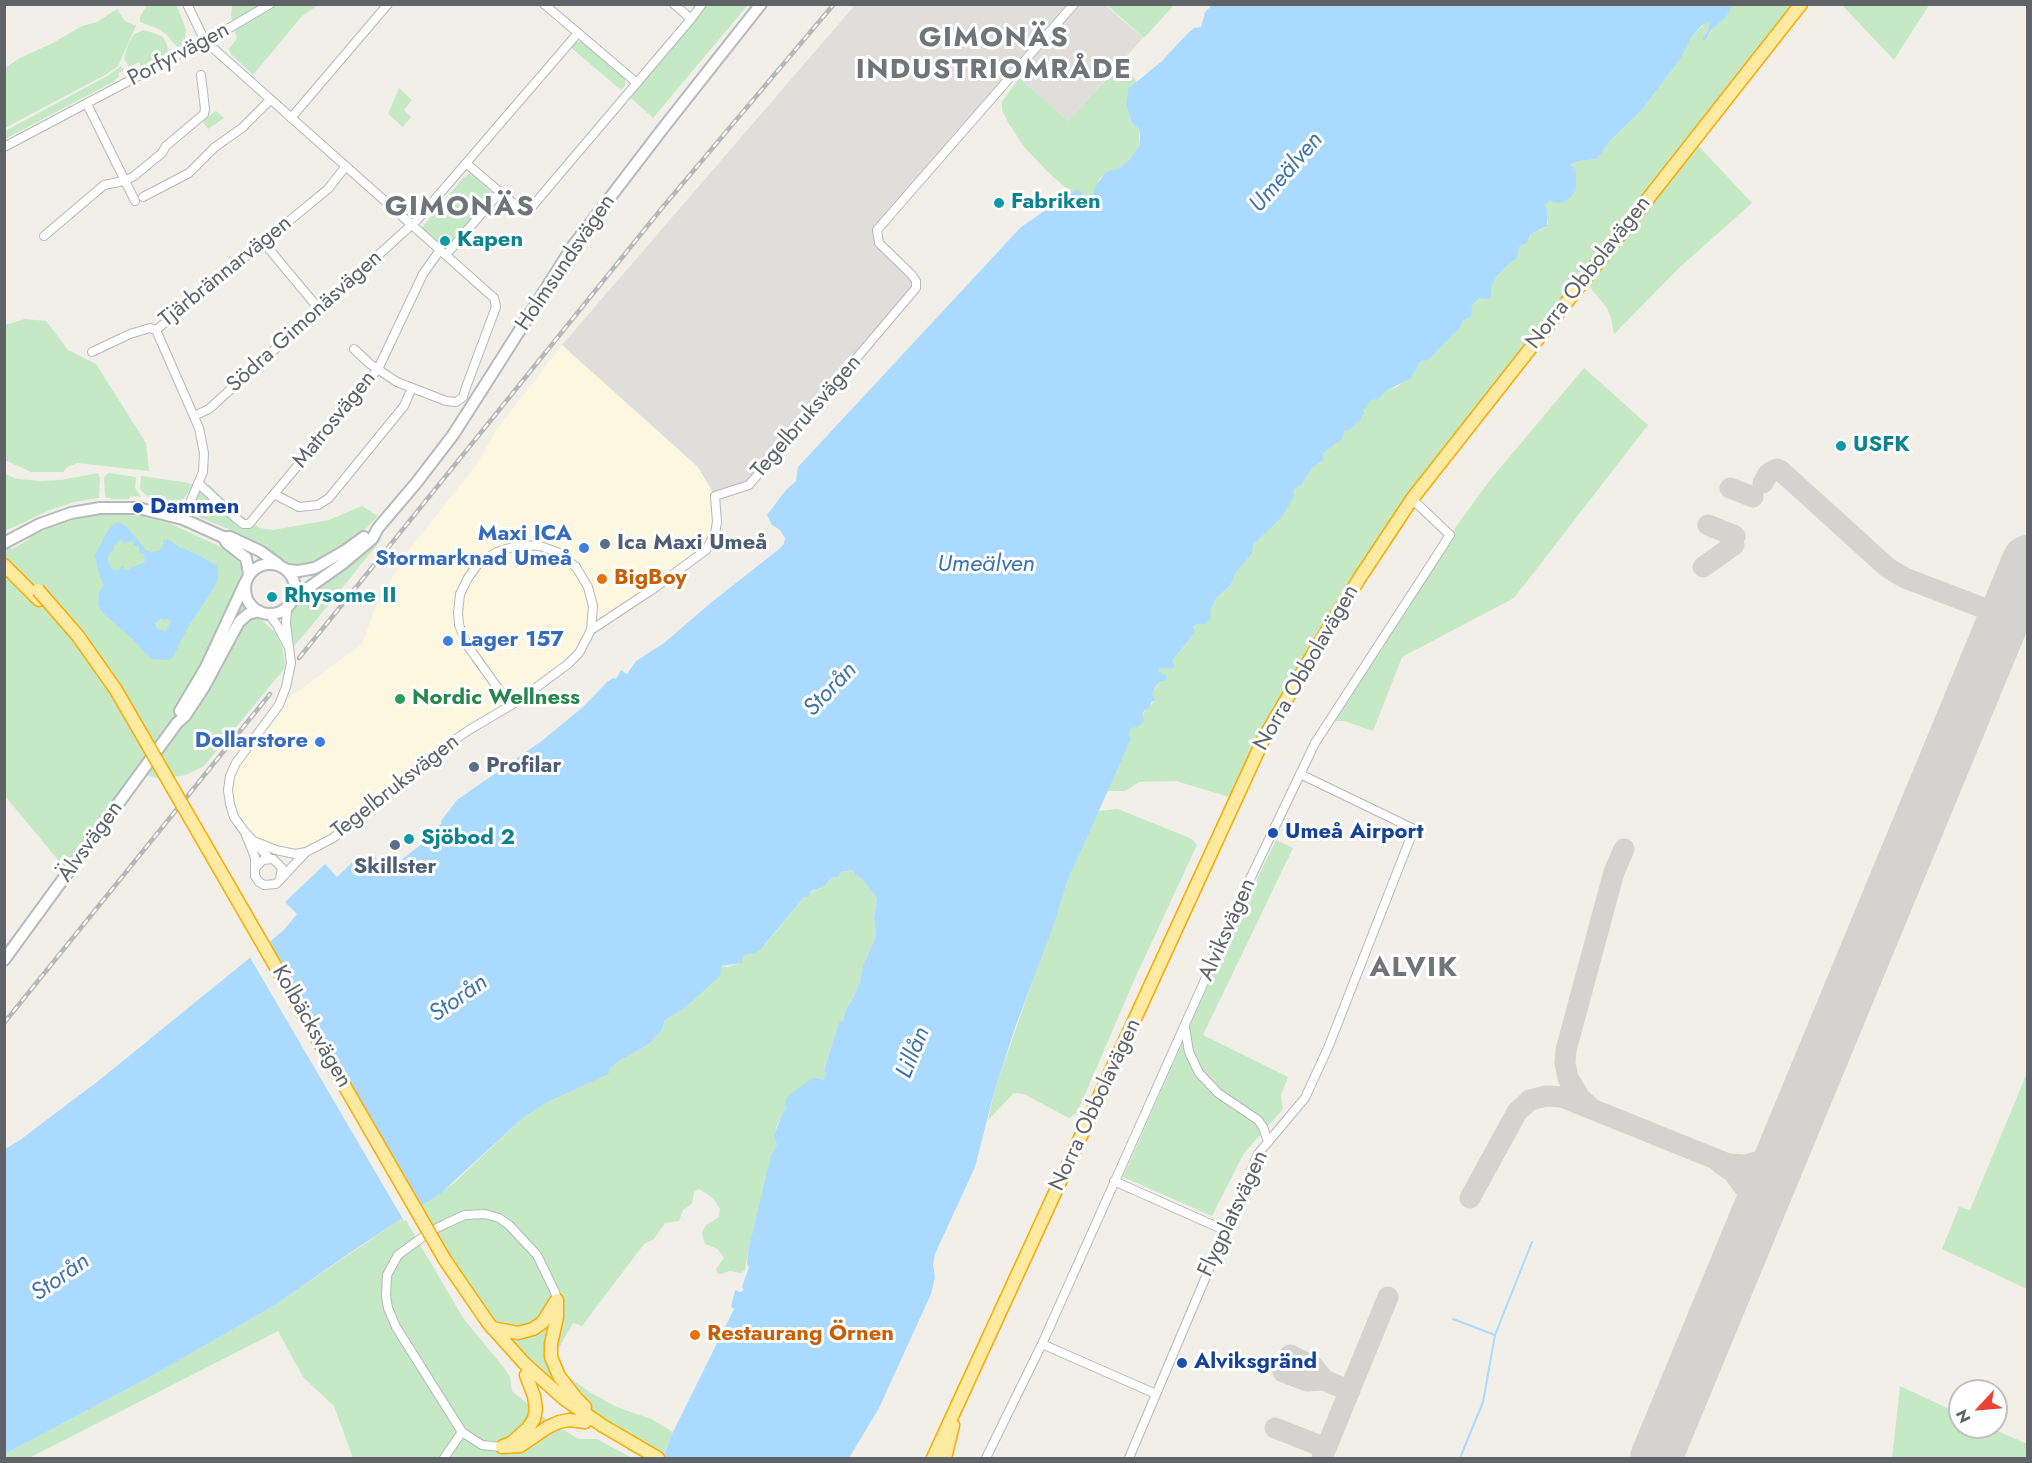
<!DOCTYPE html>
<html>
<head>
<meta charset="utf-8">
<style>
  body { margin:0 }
  #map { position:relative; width:2032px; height:1463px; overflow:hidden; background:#f1efe8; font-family:Jost,sans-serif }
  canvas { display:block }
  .frame { position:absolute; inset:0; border:6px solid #5f6368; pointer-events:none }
  .north { position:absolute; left:1948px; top:1379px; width:60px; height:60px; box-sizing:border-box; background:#fff; border:2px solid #bfc1c3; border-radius:50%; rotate:244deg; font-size:16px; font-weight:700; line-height:24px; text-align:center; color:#5f6368 }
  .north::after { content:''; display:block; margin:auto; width:21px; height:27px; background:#ea4335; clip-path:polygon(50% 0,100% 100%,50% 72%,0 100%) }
</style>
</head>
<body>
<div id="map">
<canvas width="2032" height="1463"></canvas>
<div class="frame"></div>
<div class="north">N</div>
</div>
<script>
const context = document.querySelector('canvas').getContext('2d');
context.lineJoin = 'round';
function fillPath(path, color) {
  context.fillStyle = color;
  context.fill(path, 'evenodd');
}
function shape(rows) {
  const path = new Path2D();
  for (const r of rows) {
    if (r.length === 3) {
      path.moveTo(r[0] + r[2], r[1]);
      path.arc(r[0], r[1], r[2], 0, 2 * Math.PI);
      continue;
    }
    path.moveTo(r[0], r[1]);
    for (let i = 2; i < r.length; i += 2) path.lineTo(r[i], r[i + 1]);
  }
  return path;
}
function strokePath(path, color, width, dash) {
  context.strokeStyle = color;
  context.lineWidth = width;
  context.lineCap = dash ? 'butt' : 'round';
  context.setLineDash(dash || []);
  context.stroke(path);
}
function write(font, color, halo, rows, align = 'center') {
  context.font = font + ' Jost,sans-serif';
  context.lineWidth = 6;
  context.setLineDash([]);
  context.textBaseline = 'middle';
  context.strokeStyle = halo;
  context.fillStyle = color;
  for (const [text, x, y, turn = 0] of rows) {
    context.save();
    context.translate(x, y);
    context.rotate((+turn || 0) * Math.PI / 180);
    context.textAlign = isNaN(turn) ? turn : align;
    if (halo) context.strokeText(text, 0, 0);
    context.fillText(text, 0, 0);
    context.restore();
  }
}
const commercial = shape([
  [562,345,698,467,709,483,717,507,709,545,600,624,568,664,469,730,333,838,295,854,256,842,234,817,230,776,279,705,362,644,376,606,406,554,477,464,497,429]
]);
const industrial = shape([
  [855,5,1105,5,1143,38,1068,121,1013,73,877,230,877,236,912,275,916,288,754,480,715,496,698,467,562,345]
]);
const green = shape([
  [147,5,177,5,186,30,185,39,181,46,179,48,173,43,168,36,159,29,140,22,140,17],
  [232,5,318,5,302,16,253,75,231,54,229,49,237,38,231,16],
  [707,5,748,5,653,118,629,96],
  [1107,5,1174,5,1144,38],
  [1733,5,1801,5,1693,140,1752,203,1680,267,1614,334,1611,318,1607,308,1584,280,1359,579,1236,799,1176,781,1139,782,1125,791,1107,791,1131,739,1129,734,1131,728,1154,701,1155,697,1151,694,1157,687,1161,674,1159,672,1160,668,1171,669,1172,661,1195,632,1193,628,1210,610,1217,597,1231,585,1235,574,1251,553,1253,545,1269,529,1293,490,1302,484,1312,468,1323,460,1323,453,1344,431,1352,428,1362,415,1363,409,1369,401,1375,400,1386,391,1397,387,1413,374,1421,361,1437,351,1461,327,1463,320,1469,317,1472,306,1476,301,1480,298,1491,297,1491,288,1497,276,1511,262,1517,259,1520,246,1529,240,1531,234,1545,228,1548,224,1545,205,1550,201,1556,203,1571,166,1578,161,1597,159,1610,141,1641,111,1681,58,1692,36,1707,21,1710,22,1708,30,1703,38,1710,33,1713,28,1726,16],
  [1842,5,1929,5,1894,60],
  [117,9,125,21,136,26,118,66,107,74,5,128,5,68,20,58,53,43,82,26,97,22],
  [144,30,162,36,166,42,169,54,152,62,141,66,139,62,129,67,124,59,128,45,134,34],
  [573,41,588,43,625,76,625,86,621,90,569,46],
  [1120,64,1128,67,1137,83,1128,89,1126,104,1131,122,1139,129,1139,146,1129,160,1119,168,1106,173,1100,178,1092,196,1087,197,1077,190,1072,193,1051,175,1025,148,1009,124,1002,110,1002,102,1019,78,1068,121],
  [121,66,124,70,118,73,119,76,113,82,5,139,5,131,109,75],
  [399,88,412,100,404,110,411,117,403,127,388,114],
  [216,111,224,118,208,129,202,121],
  [469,174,473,175,492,193,491,199,448,248,444,248,422,229,423,226,463,178],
  [25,319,46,321,68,350,96,364,146,443,149,471,77,463,68,467,63,472,31,472,5,460,5,325],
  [1584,368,1648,425,1514,598,1402,657,1373,731,1344,721,1329,721,1450,535,1490,480],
  [98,473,100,479,99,498,74,502,50,510,5,531,5,474,17,479,41,481,61,480],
  [108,473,136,477,135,488,141,497,130,496,129,499,112,499,105,497,104,478],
  [141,476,189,483,192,485,191,489,180,503,173,506,164,504,152,501,153,498,149,498,140,489],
  [209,484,234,510,260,528,273,530,329,520,362,506,378,516,362,533,348,543,321,559,309,564,292,565,228,529,197,516,193,510,193,502,198,488],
  [113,514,141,516,169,523,234,553,242,569,240,582,259,618,275,632,282,647,285,664,284,669,204,766,186,775,160,779,140,773,69,873,5,796,4,550,10,547,12,549,26,541,33,535,62,523,90,516],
  [384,536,308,630,294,646,289,634,290,617,293,608,360,558],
  [1118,809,1192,839,1197,845,1136,976,1077,1113,1069,1118,1024,1094,1014,1093,988,1120,995,1089,1067,882,1098,811],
  [1276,840,1293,848,1203,1035,1288,1077,1281,1095,1283,1109,1244,1153,1212,1216,1123,1177,1236,922],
  [854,870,855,875,862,879,877,898,874,918,876,936,863,966,860,982,853,998,846,1009,843,1020,839,1022,824,1069,826,1072,823,1080,814,1077,786,1105,786,1109,777,1125,774,1135,777,1146,771,1155,768,1169,758,1215,748,1252,745,1270,741,1273,730,1271,720,1274,717,1273,716,1269,724,1258,718,1249,705,1244,702,1233,706,1225,719,1217,720,1209,713,1198,699,1189,694,1192,692,1204,683,1210,679,1221,665,1223,654,1239,644,1244,582,1326,573,1323,555,1355,557,1363,567,1376,591,1393,617,1407,651,1419,673,1432,663,1458,643,1458,627,1450,632,1440,524,1363,412,1213,455,1182,524,1117,548,1102,607,1074,611,1068,619,1061,649,1044,662,1030,665,1020,682,1010,699,994,721,966,727,967,741,963,743,954,765,945,804,897,811,892,824,887,831,878,838,877,841,872],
  [2027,1073,2028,1289,2027,1289,1942,1249,1959,1207,1970,1210],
  [404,1217,463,1318,505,1369,510,1377,512,1391,542,1416,578,1439,597,1439,632,1458,353,1458,334,1406,303,1377,278,1331,29,1458,5,1458,5,1454,148,1378,275,1305],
  [1900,1386,1960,1414,1960,1427,1989,1427,2027,1444,2027,1458,1892,1458]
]);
const water = shape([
  [1212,5,1733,5,1726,17,1711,30,1705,40,1703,41,1703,38,1708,30,1710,22,1702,25,1692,36,1681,58,1641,111,1610,141,1597,159,1578,161,1571,165,1576,170,1576,189,1572,196,1563,203,1556,203,1550,201,1545,205,1547,211,1547,226,1531,234,1527,243,1520,246,1517,259,1511,262,1497,276,1491,288,1491,297,1488,299,1480,298,1476,301,1472,306,1471,317,1463,320,1461,327,1428,360,1421,361,1411,378,1386,391,1378,399,1369,401,1367,408,1363,409,1364,414,1361,416,1361,419,1350,430,1344,431,1342,439,1323,453,1323,460,1312,468,1302,484,1293,490,1294,496,1281,518,1253,545,1252,553,1235,574,1231,585,1217,597,1210,610,1211,617,1206,624,1197,624,1193,627,1195,632,1172,661,1175,666,1171,669,1160,668,1159,672,1167,676,1166,680,1159,682,1154,690,1152,694,1155,697,1154,701,1151,702,1150,708,1144,711,1142,715,1144,721,1138,727,1131,728,1129,734,1131,739,1067,882,1054,924,1016,1025,995,1089,975,1167,935,1254,933,1265,935,1277,931,1294,879,1408,849,1458,663,1458,673,1432,734,1309,731,1307,735,1290,740,1292,744,1290,742,1287,749,1267,747,1264,748,1252,771,1155,777,1146,774,1135,782,1115,786,1109,785,1101,789,1095,814,1077,823,1080,826,1073,824,1070,839,1022,843,1020,846,1009,853,998,860,982,863,966,876,936,874,918,877,898,862,879,855,875,854,870,841,872,838,877,831,878,824,887,811,891,809,897,804,897,761,949,755,953,743,955,742,963,721,966,720,976,682,1010,665,1020,662,1030,649,1044,619,1061,611,1068,608,1074,548,1102,524,1117,441,1193,357,1248,275,1305,148,1378,5,1454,5,1149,20,1140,102,1078,284,930,297,914,285,902,325,864,337,877,360,855,376,857,377,862,385,871,394,864,395,865,433,835,433,830,442,823,441,821,457,800,543,740,583,707,607,682,613,678,616,679,621,670,627,674,636,661,664,643,713,601,778,550,784,544,785,538,780,530,772,525,767,515,786,490,796,481,798,467,1021,227,1077,189,1087,197,1092,196,1095,187,1106,172,1119,168,1129,160,1139,146,1140,136,1139,129,1131,122,1126,104,1128,89,1162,61,1187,34,1194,28,1201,27,1205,12],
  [118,522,127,527,146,550,150,552,159,551,163,546,163,540,168,539,180,548,182,548,199,555,217,566,218,578,215,586,188,627,173,657,169,660,152,659,146,654,129,636,103,613,98,605,99,591,104,585,99,574,95,555,107,532,115,523],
  [118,541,122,540,124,544,133,540,134,545,139,547,139,552,144,554,145,562,127,570,125,570,123,566,117,571,111,568,108,560,109,553,113,551,114,545,117,544],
  [161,618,164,620,169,619,171,622,166,631,157,629,155,624]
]);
const pier = shape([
  [264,942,413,1216,404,1221,248,954]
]);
const stream = shape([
  [1453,1319,1495,1335],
  [1460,1458,1483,1402,1495,1335,1532,1242]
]);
const taxiway = shape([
  [1763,483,1768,474,1773,471,1777,469,1781,471,1888,568,1905,578,2004,616],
  [1730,488,1753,497],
  [1708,525,1735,536],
  [1703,567,1734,545],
  [1589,1106,1580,1098,1568,1078,1565,1063,1566,1050,1614,872,1624,849],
  [1720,1163,1733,1172,1747,1191,1752,1207,1751,1228],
  [1470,1198,1517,1112,1530,1100,1546,1096,1562,1097,1728,1164,1745,1165,1764,1160,1777,1151,1790,1135],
  [1290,1355,1313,1366,1324,1380],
  [1283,1372,1307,1381,1324,1380,1350,1391],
  [1275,1428,1326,1448],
  [1322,1458,1388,1297]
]);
const runway = shape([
  [1656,1458,2028,561]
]);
const minor = shape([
  [187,4,205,41,494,298,495,302,496,307,465,390,463,397,456,402,446,401,397,382,370,364,354,349],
  [544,4,637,83],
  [674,4,691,19],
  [87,104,135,201],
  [291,118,388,4],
  [4,147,231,27,270,4],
  [467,164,520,209,526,210,530,209,691,19,702,4],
  [143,197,189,173,215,147,242,128,270,100],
  [44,236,104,185,124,181,134,176,162,153,166,146,204,114,205,109,201,75],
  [264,243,319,309],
  [446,255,500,192],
  [156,330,199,428,204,453,203,472,183,519],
  [92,352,130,334,150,328,156,330,328,189,346,166],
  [194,416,209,409,418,219,578,33],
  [198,483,237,519,243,524,249,524,378,369,423,274,440,250],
  [274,494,299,507,318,505,329,498,404,406,412,388],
  [269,614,277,625,288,646],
  [510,705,467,645,459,625,458,613,460,594,468,578,478,564,497,552,519,545,540,546,557,552,576,567,588,587,593,606,591,630],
  [246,835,255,857,255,876,259,882,264,885,276,884,306,852],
  [256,842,276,850,295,854,306,852,333,838,375,805,427,759,469,730,518,701,568,664,579,653,591,630,653,589,706,550,715,533,717,522,715,496,749,485,916,288,916,281,912,275,879,243,877,230,1074,4],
  [270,859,244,831,234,817,230,804,228,790,230,776,236,763,279,705,286,687,291,663,286,624,287,608],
  [255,868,263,860,273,859,282,868,280,879],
  [1185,1027,1189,1052,1199,1073,1218,1093,1258,1120,1263,1127,1268,1142],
  [1114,1181,1224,1230],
  [1042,1344,1156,1394],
  [462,1432,396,1327,388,1308,386,1296,387,1275,398,1255,431,1231,447,1223,465,1215,485,1214,499,1218,509,1225,537,1255,555,1292,557,1300],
  [444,1458,462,1432,482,1445,502,1447],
  [986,1458,1042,1344,1251,877,1315,743,1450,535,1412,499],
  [1129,1458,1258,1154,1305,1098,1328,1048,1414,829,1300,774]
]);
const secondary = shape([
  [223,537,227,543,246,558,249,574],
  [4,543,40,524,71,513,100,508,138,508,183,519,223,537,230,537,260,551,278,564],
  [270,589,25],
  [288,570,299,571,315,568,346,550,364,537],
  [294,598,342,564,372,539,378,528,417,482,453,435,485,385,573,246,664,127,761,4],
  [180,711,206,667,245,583],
  [4,960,177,723,185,716,204,687,239,622,248,614,259,611]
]);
const trunk = shape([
  [4,565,39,600],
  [445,1260,489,1324,524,1363,563,1398,603,1426,658,1458],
  [557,1300,557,1317,551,1344,551,1357,559,1376,576,1398,585,1407],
  [492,1328,518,1333,533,1329,543,1322,556,1301],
  [503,1446,511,1443,528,1428,534,1419,536,1409,534,1396,526,1375],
  [502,1447,520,1446,548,1427,559,1422,569,1420,585,1422],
  [933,1458,1264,738,1316,649,1359,579,1412,499,1801,4],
  [945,1458,953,1425]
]);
const rail = shape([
  [299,658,662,208,834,4],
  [4,1023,270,694]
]);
const trunkBridge = shape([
  [38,590,78,636,116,690,445,1260]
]);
const markers = [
  [999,203,6,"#0f9aa8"],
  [445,241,6,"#0f9aa8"],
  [1841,446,6,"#0f9aa8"],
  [138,508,6,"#1a4fb4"],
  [605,544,6,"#5c6f8a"],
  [584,548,6,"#3f7fe0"],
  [602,579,6,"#e8710a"],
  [272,597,6,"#0f9aa8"],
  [448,641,6,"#3f7fe0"],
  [400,699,6,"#2e9e5b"],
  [320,742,6,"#3f7fe0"],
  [474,767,6,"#5c6f8a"],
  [1273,833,6,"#1a4fb4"],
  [409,839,6,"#0f9aa8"],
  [395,845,6,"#5c6f8a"],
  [695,1335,6,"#e8710a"],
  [1182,1363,6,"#1a4fb4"]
];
const streetNames = [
  ["Porfyrvägen",179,55,-28],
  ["Holmsundsvägen",566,263,-56],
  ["Tjärbrännarvägen",226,272,-39],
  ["Norra Obbolavägen",1589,273,-52],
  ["Södra Gimonäsvägen",305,322,-42],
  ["Tegelbruksvägen",807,417,-49],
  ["Matrosvägen",335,420,-51],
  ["Norra Obbolavägen",1307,668,-60],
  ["Tegelbruksvägen",396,787,-38],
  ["Älvsvägen",91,842,-54],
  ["Alviksvägen",1228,930,-66],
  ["Kolbäcksvägen",311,1027,60],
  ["Norra Obbolavägen",1096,1105,-65],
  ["Flygplatsvägen",1234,1214,-65]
];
const cultureNames = [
  ["Fabriken",1011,203],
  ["Kapen",457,241],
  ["USFK",1853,446],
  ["Rhysome II",284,597],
  ["Sjöbod 2",421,839]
];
const transitNames = [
  ["Dammen",150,508],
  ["Umeå Airport",1285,833],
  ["Alviksgränd",1194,1363]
];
const shopNames = [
  ["Maxi ICA",572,535],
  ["Stormarknad Umeå",572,560],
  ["Lager 157",460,641,"left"],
  ["Dollarstore",308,742]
];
const serviceNames = [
  ["Ica Maxi Umeå",617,544],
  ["Profilar",486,767],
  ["Skillster",395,868,"center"]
];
const foodNames = [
  ["BigBoy",614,579],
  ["Restaurang Örnen",707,1335]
];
const leisureNames = [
  ["Nordic Wellness",412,699]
];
const waterNames = [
  ["Umeälven",1287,173,-49],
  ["Umeälven",986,565],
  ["Storån",831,690,-46],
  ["Storån",459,999,-35],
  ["Lillån",914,1053,-68],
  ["Storån",61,1278,-35]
];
const districtNames = [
  ["GIMONÄS",994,39],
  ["INDUSTRIOMRÅDE",994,71],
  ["GIMONÄS",460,208],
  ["ALVIK",1414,969]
];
fillPath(commercial, '#fef7e0');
fillPath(industrial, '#e0deda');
fillPath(green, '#c5e8c5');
fillPath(water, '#aadaff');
fillPath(pier, '#f1efe8');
strokePath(stream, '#aadaff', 2);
strokePath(taxiway, '#d4d3d0', 21);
strokePath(runway, '#d4d3d0', 52);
strokePath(minor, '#b5b8bc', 10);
strokePath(secondary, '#b6babf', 14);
strokePath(trunk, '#f9ab00', 15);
strokePath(minor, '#fff', 8);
strokePath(secondary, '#fff', 10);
strokePath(trunk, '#feeaa1', 12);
strokePath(rail, '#b6b7b8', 4.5);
strokePath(rail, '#fff', 2, [7]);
strokePath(trunkBridge, '#f9ab00', 15, []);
strokePath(trunkBridge, '#feeaa1', 12);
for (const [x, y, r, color] of markers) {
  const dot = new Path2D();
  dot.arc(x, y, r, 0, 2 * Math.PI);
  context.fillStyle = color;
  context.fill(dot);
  strokePath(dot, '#fff', 2);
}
write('22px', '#5f6368', '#fff', streetNames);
write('bold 22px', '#0d838f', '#fff', cultureNames, 'left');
write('bold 22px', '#164399', '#fff', transitNames, 'left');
write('bold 22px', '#366cbe', '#fff', shopNames, 'right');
write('bold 22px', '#4e5e75', '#fff', serviceNames, 'left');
write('bold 22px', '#c56008', '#fff', foodNames, 'left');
write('bold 22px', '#27864d', '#fff', leisureNames, 'left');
write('italic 24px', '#4174aa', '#fff', waterNames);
context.letterSpacing = '1.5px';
write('bold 28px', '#70757a', '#fff', districtNames);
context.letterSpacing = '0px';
</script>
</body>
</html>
